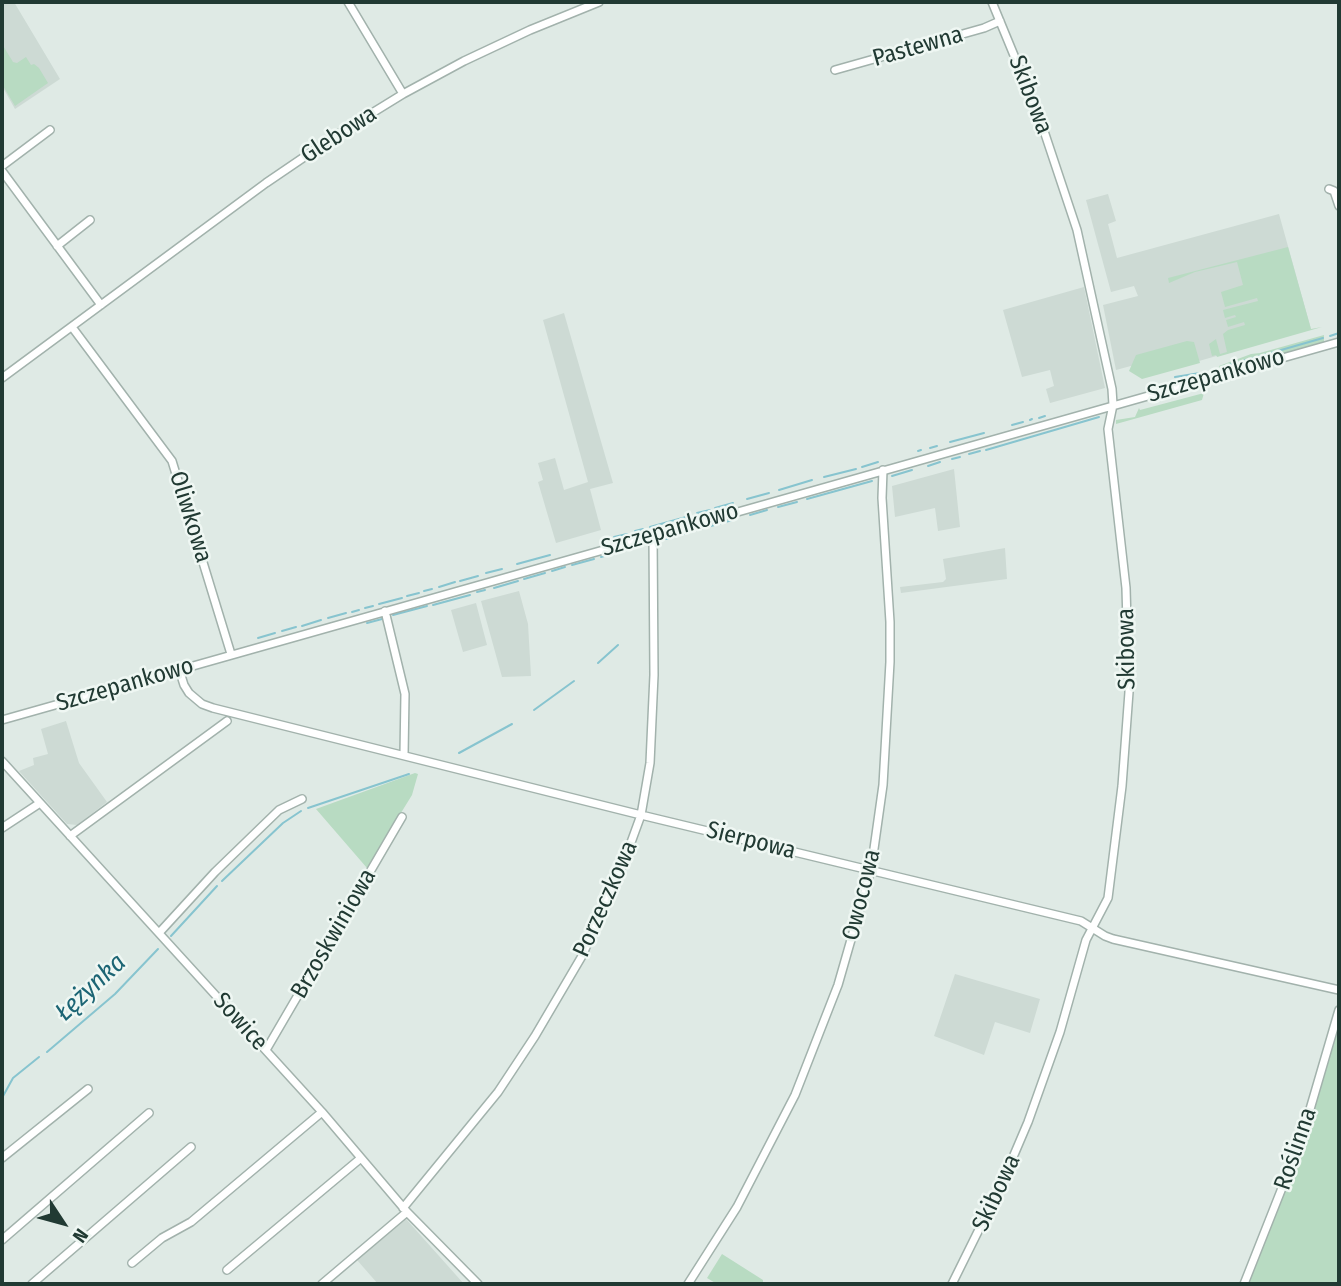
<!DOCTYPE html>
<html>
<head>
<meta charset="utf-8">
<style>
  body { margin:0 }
  #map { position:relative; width:1341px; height:1286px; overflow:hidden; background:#dfeae5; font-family:"Fira Sans Condensed",sans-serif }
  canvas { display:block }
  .frame { position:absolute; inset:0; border:4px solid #213a33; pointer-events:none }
  .north { position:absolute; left:28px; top:1188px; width:70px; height:70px; -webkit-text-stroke:5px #eff7f3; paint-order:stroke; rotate:126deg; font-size:19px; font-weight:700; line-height:28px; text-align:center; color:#213a33 }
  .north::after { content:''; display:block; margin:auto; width:24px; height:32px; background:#213a33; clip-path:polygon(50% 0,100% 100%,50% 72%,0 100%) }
</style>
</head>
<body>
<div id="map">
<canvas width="1341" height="1286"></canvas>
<div class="frame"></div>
<div class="north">N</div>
</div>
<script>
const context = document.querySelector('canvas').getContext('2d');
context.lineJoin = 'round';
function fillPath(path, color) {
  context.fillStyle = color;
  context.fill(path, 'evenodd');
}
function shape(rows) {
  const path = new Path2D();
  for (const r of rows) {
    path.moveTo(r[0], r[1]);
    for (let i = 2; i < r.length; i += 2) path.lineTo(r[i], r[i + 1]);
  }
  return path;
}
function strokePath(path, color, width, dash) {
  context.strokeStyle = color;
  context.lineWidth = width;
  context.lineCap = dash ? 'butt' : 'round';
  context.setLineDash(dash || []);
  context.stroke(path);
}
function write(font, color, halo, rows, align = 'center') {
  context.font = font + ' "Fira Sans Condensed",sans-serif';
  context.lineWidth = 5;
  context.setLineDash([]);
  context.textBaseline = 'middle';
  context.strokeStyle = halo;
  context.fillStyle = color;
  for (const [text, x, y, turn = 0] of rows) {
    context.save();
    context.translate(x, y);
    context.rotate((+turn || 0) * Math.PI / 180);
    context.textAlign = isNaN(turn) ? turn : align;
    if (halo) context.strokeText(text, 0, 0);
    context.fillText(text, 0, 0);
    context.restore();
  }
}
const built = shape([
  [2,2,14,2,60,79,15,109,2,86],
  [1108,194,1116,221,1108,224,1117,258,1279,214,1311,329,1143,377,1138,364,1116,370,1103,305,1138,296,1134,286,1111,292,1086,200],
  [1084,287,1105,388,1050,403,1046,389,1054,386,1050,370,1022,377,1003,310],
  [564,313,613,483,590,489,601,530,556,543,538,482,543,480,538,463,555,458,564,490,588,482,543,320],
  [954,469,960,527,938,531,935,508,895,517,892,486],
  [1005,548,1007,579,901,593,900,587,943,582,946,579,943,559],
  [519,591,528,624,531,676,502,677,481,601],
  [476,603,487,645,463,652,451,610],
  [66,721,79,763,107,802,77,825,67,824,19,771,34,765,33,758,48,754,41,729],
  [955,974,1040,999,1030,1033,995,1022,984,1055,934,1036],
  [406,1219,464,1284,378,1284,357,1260]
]);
const green = shape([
  [2,44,13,62,17,63,26,57,31,65,34,64,39,68,48,83,15,106,2,84],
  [1288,247,1311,329,1322,327,1217,357,1216,355,1212,356,1209,344,1216,339,1220,354,1227,352,1223,334,1228,330,1245,325,1244,322,1228,327,1226,320,1236,317,1235,315,1225,318,1223,310,1258,301,1257,298,1225,307,1221,292,1243,285,1237,262,1195,272,1169,283,1168,278],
  [1324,335,1324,342,1223,371,1220,369,1219,366,1251,354,1260,353],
  [1187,341,1194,342,1200,363,1142,379,1129,371,1136,355],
  [1204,393,1202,400,1116,424,1116,420,1135,417,1139,408,1140,410],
  [415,773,418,774,412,795,367,868,316,809],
  [1339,1019,1339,1284,1246,1284,1300,1150],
  [722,1254,763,1280,763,1284,717,1284,707,1278]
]);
const stream = shape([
  [1330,336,1339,333],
  [1222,367,1323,338],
  [1175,377,1200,373],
  [1039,418,1045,416],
  [1030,420,1032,419],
  [1012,425,1023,422],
  [950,442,984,433],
  [930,448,937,446],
  [986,450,1099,417],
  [918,451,921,450],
  [969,454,980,451],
  [952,459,960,457],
  [928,466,940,462],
  [862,467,878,462],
  [892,476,912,470],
  [824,477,856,469],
  [779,490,812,480],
  [747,499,769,493],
  [807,499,872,481],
  [778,507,797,502],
  [715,508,733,503],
  [697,513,710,510],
  [750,515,767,510],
  [650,527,686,517],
  [700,529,736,519],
  [635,531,643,529],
  [614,537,627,534],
  [666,539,693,531],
  [601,557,645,544],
  [517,564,550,555],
  [572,565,594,559],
  [552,571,565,567],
  [486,573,502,569],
  [524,579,545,573],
  [460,581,478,576],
  [439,587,455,582],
  [494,588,518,581],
  [424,591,432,589],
  [477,592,485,590],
  [407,596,419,593],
  [379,604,402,598],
  [433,605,470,595],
  [365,608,373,606],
  [352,612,359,610],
  [393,615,427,606],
  [328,618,346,613],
  [367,623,382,619],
  [302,626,321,620],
  [282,631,296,627],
  [258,638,275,633],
  [598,663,618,645],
  [534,710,574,681],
  [459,753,512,724],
  [308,808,409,774],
  [222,881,283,823,301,811],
  [171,936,217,886],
  [47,1052,115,994,158,949],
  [2,1098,13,1078,39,1057]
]);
const minor = shape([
  [348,2,403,94],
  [835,70,984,28,1000,21],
  [2,166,50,130],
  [2,171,101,305],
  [1329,189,1334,191,1339,206],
  [57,246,90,220],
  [72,327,172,461,231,654],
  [2,378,266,183,338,134,403,94,464,61,530,30,599,2],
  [385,611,405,694,404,755],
  [179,669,184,685,189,693,202,704,213,708,641,815,1081,921,1105,936,1113,939,1339,990],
  [2,720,1339,342],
  [2,761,322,1112,407,1212,478,1284],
  [2,828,40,803],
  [70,836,227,721],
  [159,933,215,872,279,810,302,799],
  [266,1050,402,817],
  [2,1158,88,1089],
  [403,1208,498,1092,535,1036,582,956,625,859,641,815,650,763,654,675,653,535],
  [2,1240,149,1113],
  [132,1263,162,1238,191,1222,322,1112],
  [227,1270,361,1158],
  [32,1284,191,1147],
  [322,1284,407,1212],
  [688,1284,737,1207,795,1095,838,985,871,870,883,785,890,662,890,622,882,498,883,470],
  [952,1284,1002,1183,1028,1122,1060,1032,1086,940,1108,898,1122,786,1129,692,1126,588,1108,429,1113,405,1112,389,1077,230,1039,116,992,2],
  [1244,1284,1301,1140,1339,1010]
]);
const streetNames = [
  ["Pastewna",918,47,-16],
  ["Skibowa",1030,95,69],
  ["Glebowa",339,135,-33],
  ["Szczepankowo",1216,376,-16],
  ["Oliwkowa",190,517,73],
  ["Szczepankowo",670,530,-16],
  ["Skibowa",1127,649,-91],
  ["Szczepankowo",125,685,-16],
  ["Sierpowa",751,841,14],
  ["Owocowa",862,895,-76],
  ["Porzeczkowa",606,899,-66],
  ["Brzoskwiniowa",334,934,-60],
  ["Sowice",240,1022,48],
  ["Roślinna",1296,1149,-71],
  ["Skibowa",997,1193,-65]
];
const waterNames = [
  ["Łężynka",91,988,-43]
];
fillPath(built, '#cddad4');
fillPath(green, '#b8dbc2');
strokePath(stream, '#87c4cf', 2);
strokePath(minor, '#a2b2ac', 10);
strokePath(minor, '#fff', 7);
write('24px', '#213a33', '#eff7f3', streetNames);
write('italic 26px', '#1c6574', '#eff7f3', waterNames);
</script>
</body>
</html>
